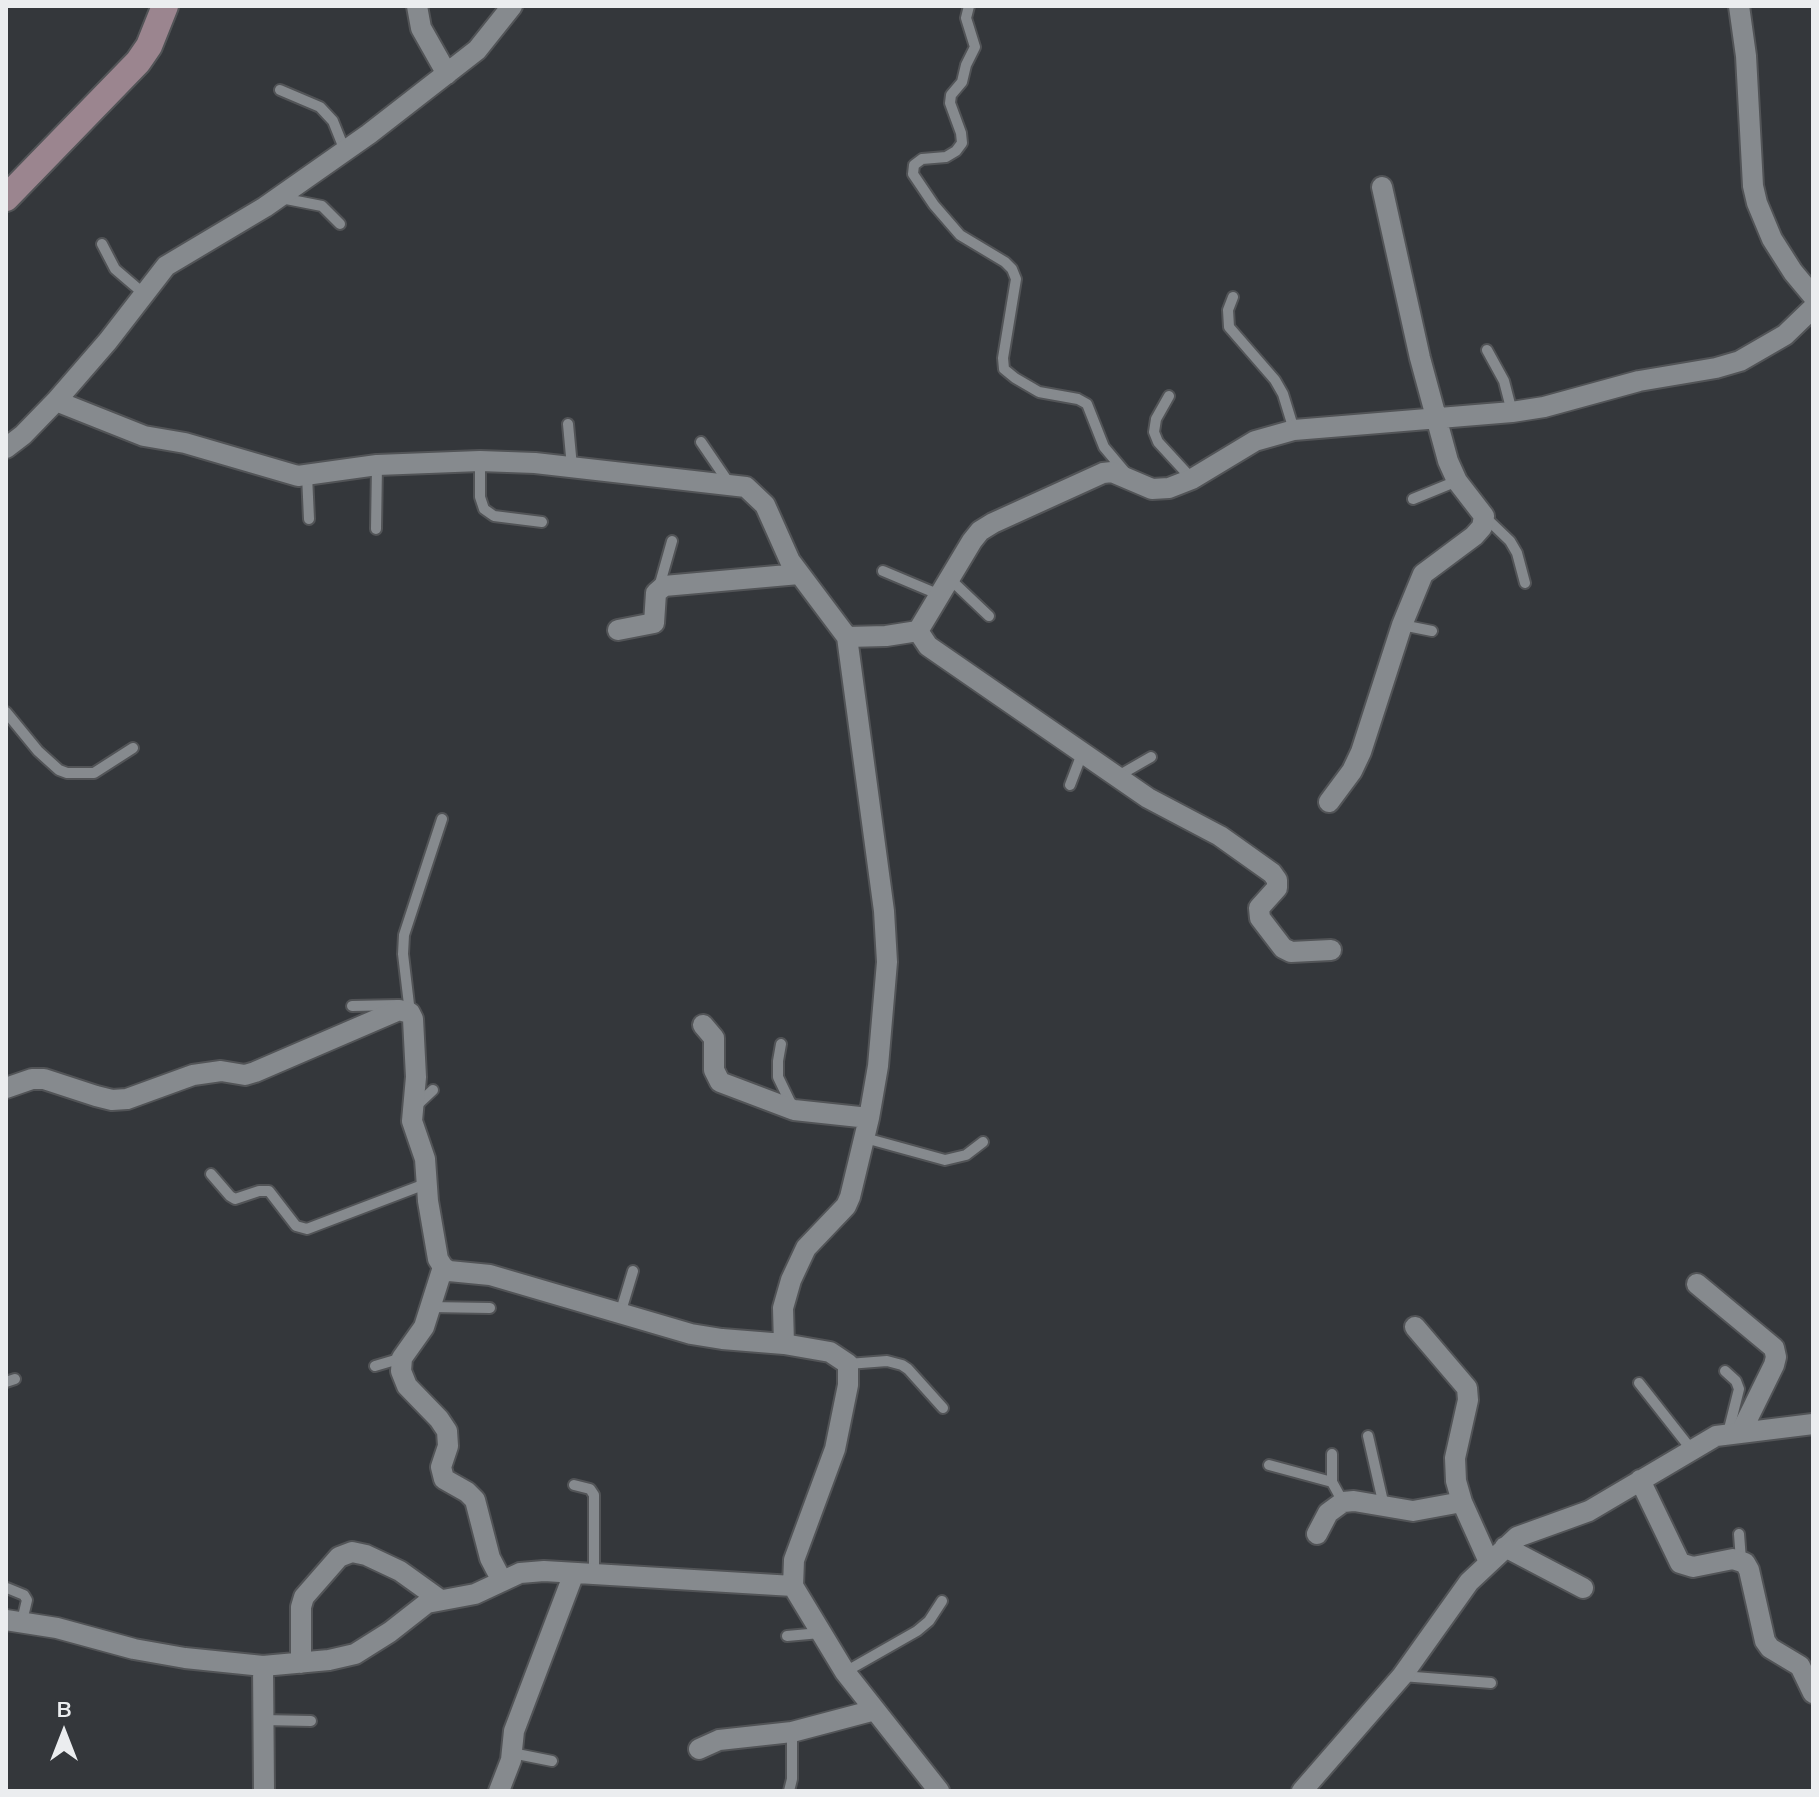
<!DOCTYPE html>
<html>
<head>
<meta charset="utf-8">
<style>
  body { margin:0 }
  #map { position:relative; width:1819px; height:1797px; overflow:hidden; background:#34373b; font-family:Mulish,sans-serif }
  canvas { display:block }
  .frame { position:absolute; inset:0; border:8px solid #ebedef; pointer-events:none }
  .north { position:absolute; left:24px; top:1693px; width:80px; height:80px; -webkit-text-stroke:6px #34373b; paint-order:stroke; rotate:0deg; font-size:22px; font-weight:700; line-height:32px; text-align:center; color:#ebedef }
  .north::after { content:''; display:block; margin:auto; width:28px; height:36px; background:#ebedef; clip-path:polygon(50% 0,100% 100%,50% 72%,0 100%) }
</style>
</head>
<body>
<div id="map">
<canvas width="1819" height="1797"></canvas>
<div class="frame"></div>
<div class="north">B</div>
</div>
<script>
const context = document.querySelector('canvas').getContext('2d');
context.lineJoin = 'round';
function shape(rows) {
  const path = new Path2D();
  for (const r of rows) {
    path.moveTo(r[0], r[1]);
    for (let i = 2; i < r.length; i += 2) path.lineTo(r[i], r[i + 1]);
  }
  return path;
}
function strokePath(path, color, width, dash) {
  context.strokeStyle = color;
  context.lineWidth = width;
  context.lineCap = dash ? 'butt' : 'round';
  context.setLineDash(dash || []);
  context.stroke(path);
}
const lane = shape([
  [969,6,966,18,975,47,966,65,962,82,951,95,950,103,961,133,962,143,956,151,946,157,922,159,914,165,913,174,934,205,960,235,1005,262,1012,269,1016,279,1003,358,1004,369,1015,378,1039,392,1078,399,1087,404,1104,447,1125,472],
  [280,90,320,107,333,121,345,151],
  [281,198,322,206,340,224],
  [102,244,115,269,143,293],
  [1233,297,1228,310,1229,327,1275,380,1283,394,1294,430],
  [1487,350,1504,381,1512,412],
  [1169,396,1156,419,1154,432,1158,442,1192,479],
  [568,424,572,467],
  [701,442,729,483],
  [480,461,480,497,484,509,494,516,542,522],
  [307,475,309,519],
  [1413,499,1457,481],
  [1484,516,1510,541,1517,553,1525,583],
  [376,529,377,465],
  [883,571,940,595],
  [949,578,989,616],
  [659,587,672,541],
  [1402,625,1432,631],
  [6,712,38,751,59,770,67,773,94,773,133,748],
  [1118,776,1151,757],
  [1070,785,1083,751],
  [352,1006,398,1005],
  [410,1013,403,954,404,935,442,819],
  [781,1044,778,1061,778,1077,792,1106],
  [416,1106,433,1090],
  [865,1138,945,1160,966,1155,983,1142],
  [211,1174,230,1196,235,1199,259,1191,269,1191,296,1226,307,1229,428,1183],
  [430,1307,490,1308],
  [620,1314,633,1271],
  [848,1364,887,1361,902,1365,908,1369,943,1408],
  [375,1366,402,1358],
  [1725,1371,1736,1381,1739,1389,1728,1433],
  [6,1382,15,1379],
  [1639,1383,1691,1449],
  [1368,1436,1384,1506],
  [1332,1454,1332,1482,1343,1502],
  [1269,1465,1332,1482],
  [574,1485,590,1489,594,1495,594,1574],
  [1739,1534,1741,1560],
  [7,1588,24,1595,27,1600,22,1621],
  [787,1636,820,1633],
  [845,1672,917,1631,929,1621,942,1601],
  [1402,1676,1491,1683],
  [263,1720,311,1721],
  [512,1753,552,1761],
  [789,1791,792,1779,792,1732]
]);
const street = shape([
  [417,6,421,28,447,74],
  [1739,6,1746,56,1753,186,1757,203,1772,239,1793,272,1813,296],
  [56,401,144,436,185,443,298,476,377,465,480,461,535,463,746,487,765,505,790,561,847,637,886,636,918,631,972,541,980,531,993,523,1103,473,1112,472,1152,489,1169,488,1192,479,1255,441,1294,430,1512,412,1544,407,1639,381,1716,368,1740,361,1785,335,1813,308],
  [6,448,23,435,56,401,108,341,166,266,265,207,369,134,477,50,512,6],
  [618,630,654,623,656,593,664,586,799,574],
  [918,631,928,646,1148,798,1220,836,1272,873,1277,880,1277,888,1259,908,1260,918,1283,948,1291,952,1331,950],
  [1329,802,1352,771,1361,752,1402,625,1423,574,1474,536,1482,527,1484,516,1457,481,1448,461,1420,358,1382,187],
  [703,1025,714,1038,714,1070,720,1082,794,1110,869,1118],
  [6,1088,32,1079,44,1079,96,1096,112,1100,127,1099,193,1075,221,1071,245,1075,255,1072,399,1010,410,1013,413,1019,416,1077,412,1121,425,1159,428,1201,438,1259,443,1267,449,1271,490,1275,691,1334,722,1339,784,1344,830,1352,848,1364,848,1385,835,1449,794,1560,793,1586,845,1672,939,1791],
  [443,1267,424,1327,402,1358,401,1371,407,1386,439,1419,447,1431,448,1446,441,1467,444,1479,467,1492,475,1500,490,1558,502,1581],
  [1697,1284,1774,1348,1776,1357,1774,1365,1741,1432],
  [1415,1327,1467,1388,1468,1400,1455,1458,1456,1481,1462,1502,1489,1562],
  [784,1344,783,1308,791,1280,806,1248,846,1206,850,1197,869,1118,878,1066,887,962,884,911,847,637],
  [1640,1480,1680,1563,1693,1567,1733,1559,1745,1563,1749,1570,1765,1641,1770,1648,1800,1666,1813,1693],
  [1317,1534,1328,1513,1343,1502,1354,1501,1413,1511,1462,1502],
  [1505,1547,1583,1588],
  [6,1620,57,1628,134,1649,185,1658,263,1666,329,1660,355,1654,390,1632,427,1603,475,1594,520,1573,544,1571,793,1586],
  [301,1663,301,1607,304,1597,339,1557,352,1552,366,1555,400,1571,439,1599],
  [263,1666,264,1791],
  [699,1749,719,1740,792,1732,875,1710],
  [499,1791,511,1760,514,1731,574,1573],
  [1302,1791,1402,1676,1469,1582,1517,1537,1589,1511,1716,1436,1813,1424]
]);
const secondary = shape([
  [6,198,138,62,149,46,165,6]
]);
strokePath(lane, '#525457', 14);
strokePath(street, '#525457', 24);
strokePath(secondary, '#525457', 30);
strokePath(lane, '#868a8e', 10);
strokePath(street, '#868a8e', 20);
strokePath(secondary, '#9b858f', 26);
</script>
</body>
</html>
